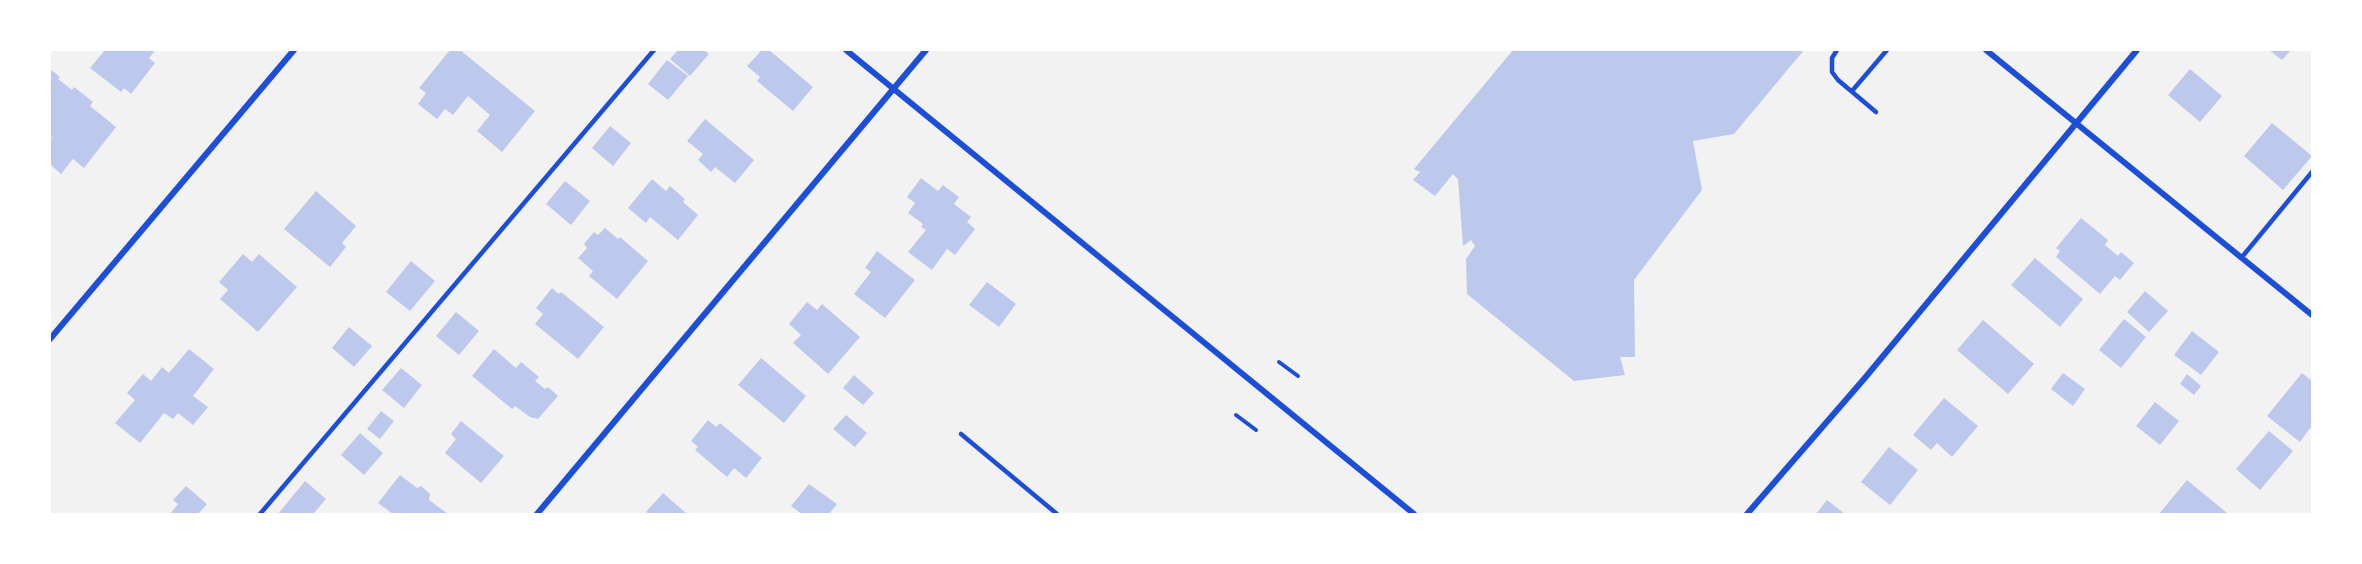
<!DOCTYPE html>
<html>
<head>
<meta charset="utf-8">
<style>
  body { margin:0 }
  #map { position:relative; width:2362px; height:564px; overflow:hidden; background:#f2f2f2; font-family:Rubik,sans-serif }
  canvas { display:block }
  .frame { position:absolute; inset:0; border:51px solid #fff; pointer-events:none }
</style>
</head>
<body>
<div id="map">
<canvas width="2362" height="564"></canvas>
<div class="frame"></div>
</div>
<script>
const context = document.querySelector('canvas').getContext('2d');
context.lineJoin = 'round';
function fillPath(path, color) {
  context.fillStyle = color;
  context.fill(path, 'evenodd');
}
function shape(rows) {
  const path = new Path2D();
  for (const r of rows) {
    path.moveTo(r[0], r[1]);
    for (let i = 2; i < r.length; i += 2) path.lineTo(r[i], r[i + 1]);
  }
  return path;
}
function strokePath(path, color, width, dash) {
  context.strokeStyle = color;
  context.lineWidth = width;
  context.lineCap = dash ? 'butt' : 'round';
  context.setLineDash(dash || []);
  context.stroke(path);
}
const building = shape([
  [105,50,151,50,154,52,149,58,155,63,131,94,124,88,121,92,90,68],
  [450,50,460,50,535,111,502,152,477,131,490,115,468,96,453,115,445,109,437,119,418,104,426,93,419,88],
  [678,50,704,50,709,54,690,76,670,59],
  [762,50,769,50,813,87,793,111,757,81,760,77,747,66],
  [1513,50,1804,50,1734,134,1693,141,1702,190,1634,280,1635,357,1620,357,1625,375,1574,381,1467,294,1466,259,1475,246,1471,240,1463,246,1458,179,1453,174,1435,196,1413,180,1420,172,1414,169],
  [2269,50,2291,50,2282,60],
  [667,60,688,76,668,100,648,84],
  [50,69,60,77,58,79,72,90,74,87,93,102,90,106,116,127,84,168,73,159,61,174,50,164,50,141,52,138,50,135],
  [2190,69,2222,96,2200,122,2168,95],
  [705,119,754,160,735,183,715,167,711,172,698,160,703,154,687,141],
  [2272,123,2312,156,2283,190,2244,156],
  [610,126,631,143,613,166,592,148],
  [921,178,938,191,943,185,959,197,954,204,971,217,967,222,975,229,955,255,947,249,932,270,908,252,926,230,921,227,923,224,908,213,915,203,907,197],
  [652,179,666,191,670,186,685,199,683,202,698,215,678,240,650,217,646,223,628,208],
  [565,181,590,201,571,225,546,204],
  [316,191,356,226,342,243,346,247,330,267,284,229],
  [2081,218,2108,240,2105,245,2118,256,2121,252,2134,263,2120,280,2115,276,2100,294,2056,257,2060,251,2056,248],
  [605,228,618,239,620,237,648,261,617,299,589,276,593,271,578,258,587,248,584,244,594,232,598,235],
  [877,251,915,280,885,318,854,294,871,272,865,268],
  [243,254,252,262,259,254,297,287,258,332,220,299,228,290,219,282],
  [2035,258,2083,299,2060,327,2011,285],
  [411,261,435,281,410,311,386,292],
  [987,282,1016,304,999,327,969,305],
  [552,288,559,294,561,292,604,327,578,359,535,324,543,314,536,308],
  [2145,291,2168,311,2149,332,2127,312],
  [807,302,817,310,822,304,860,337,828,374,793,343,801,335,789,324],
  [456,312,479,331,459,355,436,336],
  [2124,319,2146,337,2121,368,2099,350],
  [1983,320,2034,364,2008,394,1957,350],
  [349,327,372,346,354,367,332,348],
  [2192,331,2219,352,2201,375,2174,355],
  [189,349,214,369,193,396,208,407,193,425,178,413,173,419,164,413,140,443,115,423,135,400,127,393,143,374,151,381,162,367,169,373],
  [494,349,516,368,521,362,539,377,535,381,545,389,548,387,558,396,538,419,530,417,515,406,512,409,472,376],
  [761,358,806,396,784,423,738,385],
  [401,368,422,385,404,408,382,390],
  [2063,373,2085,389,2073,406,2051,389],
  [2302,373,2312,381,2312,430,2310,428,2300,442,2267,416],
  [2187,374,2201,386,2194,395,2180,384],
  [854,375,874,393,863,405,843,388],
  [1944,398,1978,426,1952,457,1937,443,1931,450,1913,435],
  [2155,402,2179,421,2160,445,2136,426],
  [381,411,394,421,380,439,367,429],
  [846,415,867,433,855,447,833,429],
  [708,420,716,427,720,423,762,458,746,478,734,468,727,477,695,450,698,447,691,441],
  [461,421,504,456,481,483,445,453,456,439,451,434],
  [2269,431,2293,451,2260,490,2236,469],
  [360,433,383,453,364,475,341,455],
  [1889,447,1918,470,1890,505,1861,482],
  [400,475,417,488,421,486,430,494,429,500,448,514,393,514,378,503],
  [2187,480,2227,513,2225,514,2159,514],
  [305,481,326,499,313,514,278,514],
  [809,484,837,504,829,514,802,514,791,506],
  [186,486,207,504,198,514,170,514,178,504,173,500],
  [663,493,687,514,649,514,646,512],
  [1827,500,1845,514,1816,514]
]);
const path = shape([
  [1279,362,1298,376],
  [1236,415,1256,430]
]);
const service = shape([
  [1837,50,1832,58,1832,72,1838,80,1876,112],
  [1852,91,1887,50],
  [2242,257,2312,172],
  [961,434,1057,514],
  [260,514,654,50]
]);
const minor = shape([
  [846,50,1414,514],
  [1986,50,2312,315],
  [50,339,294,50],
  [537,514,926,50],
  [1747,514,1864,379,2137,50]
]);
fillPath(building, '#bdc9ec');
strokePath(path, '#1d4ed8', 4);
strokePath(service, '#1d4ed8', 4.5);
strokePath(minor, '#1d4ed8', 6);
</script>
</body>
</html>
